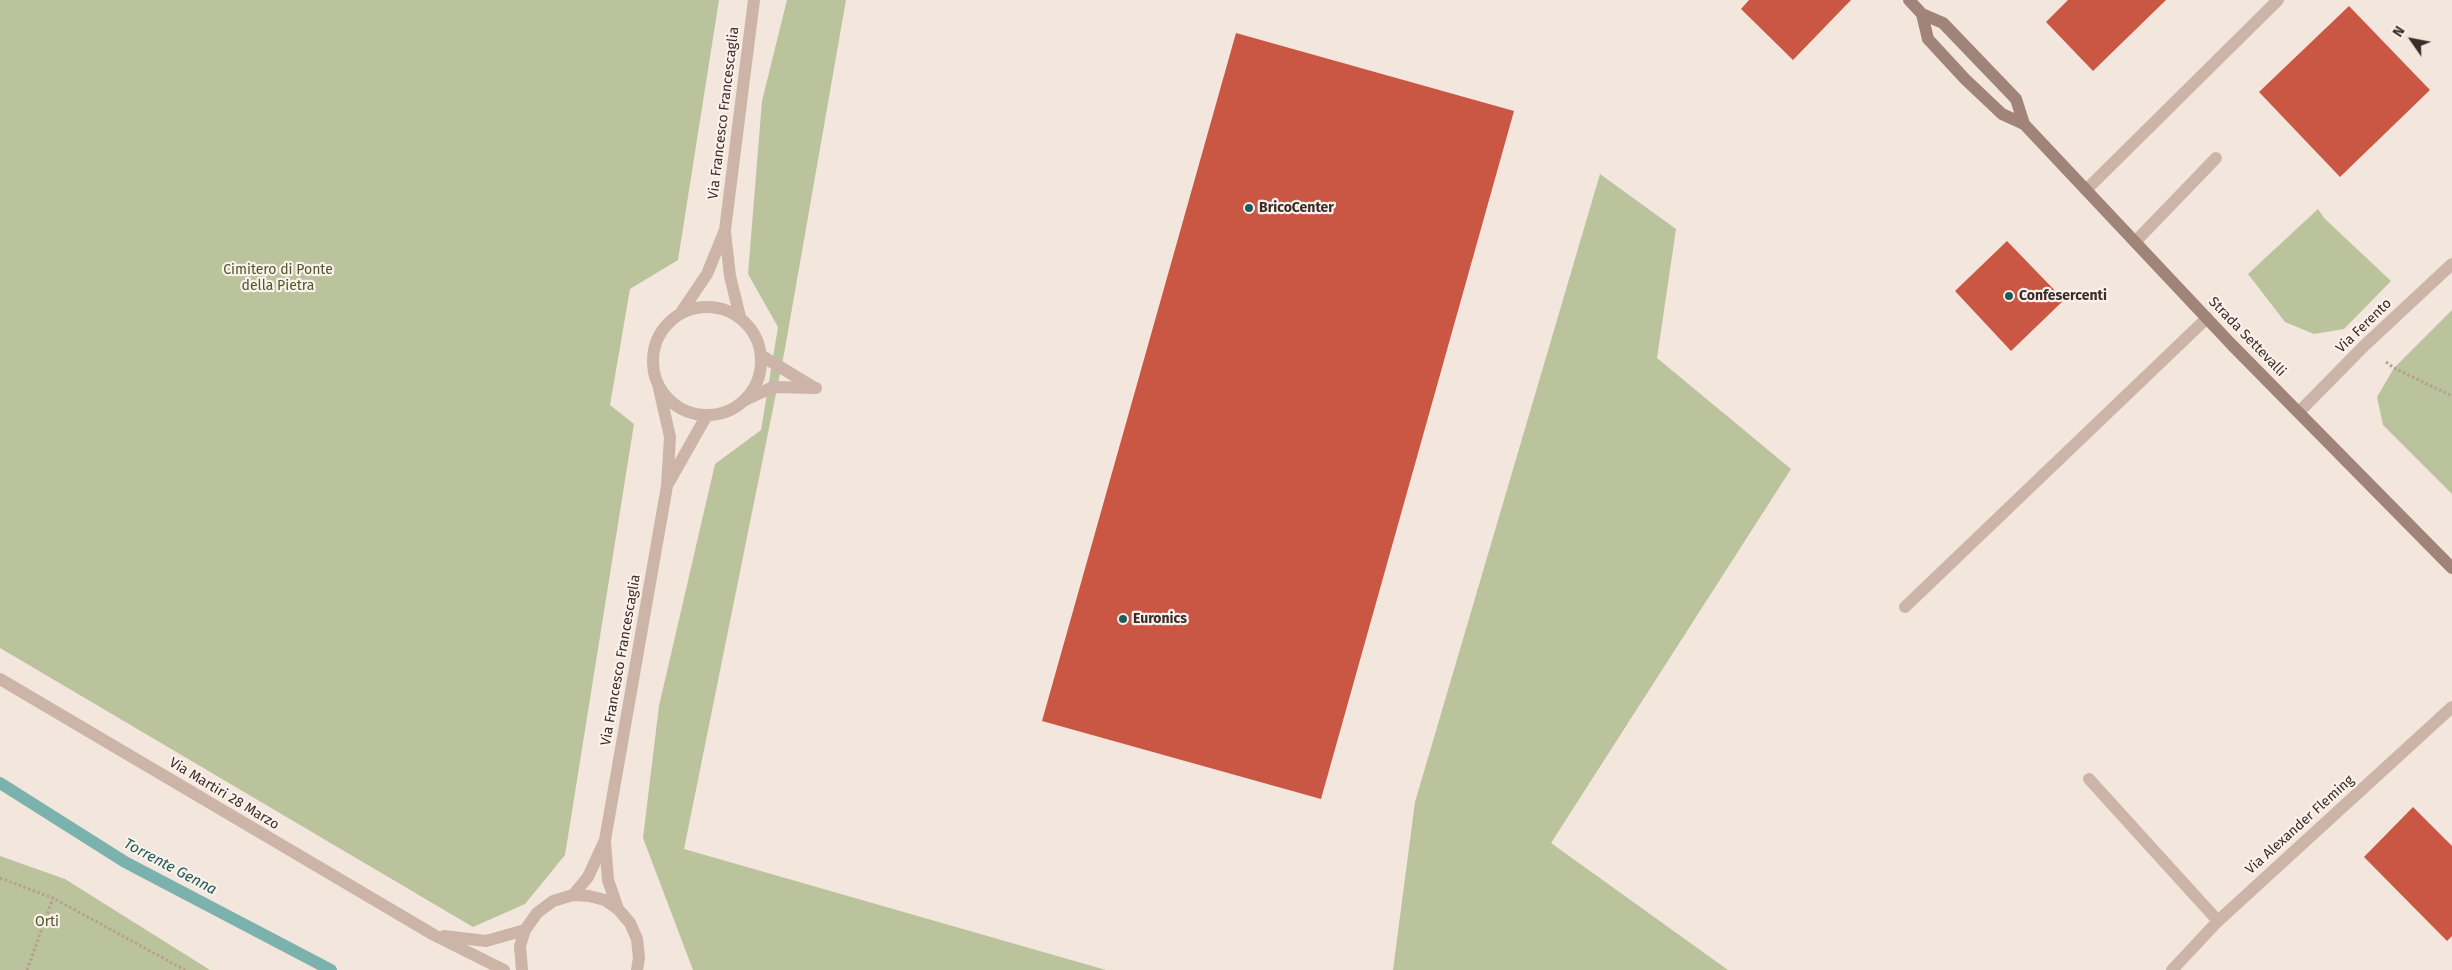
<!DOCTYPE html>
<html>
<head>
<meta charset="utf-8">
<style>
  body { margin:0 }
  #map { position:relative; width:2452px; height:970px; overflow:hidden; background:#f3e6dd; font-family:"Fira Sans",sans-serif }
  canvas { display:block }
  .north { position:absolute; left:2387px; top:15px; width:50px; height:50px; -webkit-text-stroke:4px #fbf1ea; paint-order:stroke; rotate:303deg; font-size:14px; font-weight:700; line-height:20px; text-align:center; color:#392c29 }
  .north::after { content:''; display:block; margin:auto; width:18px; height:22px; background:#392c29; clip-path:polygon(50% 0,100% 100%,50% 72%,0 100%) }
</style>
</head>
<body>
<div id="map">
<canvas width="2452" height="970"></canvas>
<div class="north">N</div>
</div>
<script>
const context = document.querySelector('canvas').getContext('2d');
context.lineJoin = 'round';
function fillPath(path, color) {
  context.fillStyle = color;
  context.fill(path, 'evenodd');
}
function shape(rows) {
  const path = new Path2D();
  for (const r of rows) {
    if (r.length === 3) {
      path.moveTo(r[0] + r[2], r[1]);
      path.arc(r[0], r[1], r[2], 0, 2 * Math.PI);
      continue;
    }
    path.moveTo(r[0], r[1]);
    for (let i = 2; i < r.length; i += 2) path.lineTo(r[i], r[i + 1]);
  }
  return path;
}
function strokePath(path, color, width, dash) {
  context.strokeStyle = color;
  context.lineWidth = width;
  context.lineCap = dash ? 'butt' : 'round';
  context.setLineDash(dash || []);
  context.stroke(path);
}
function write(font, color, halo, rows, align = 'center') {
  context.font = font + ' "Fira Sans",sans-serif';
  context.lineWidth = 4.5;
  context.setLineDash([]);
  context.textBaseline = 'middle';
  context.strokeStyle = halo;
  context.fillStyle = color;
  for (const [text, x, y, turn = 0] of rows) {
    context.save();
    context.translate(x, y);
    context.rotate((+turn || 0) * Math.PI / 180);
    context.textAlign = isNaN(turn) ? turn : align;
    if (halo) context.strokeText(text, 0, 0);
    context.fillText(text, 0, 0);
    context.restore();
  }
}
const green = shape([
  [0,0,719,0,678,260,630,289,610,405,634,424,565,855,525,904,473,927,0,648],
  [787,0,846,0,784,354,684,849,1106,970,693,970,643,838,659,706,715,464,761,430,778,327,748,274,762,101],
  [1600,174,1676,229,1657,358,1791,469,1551,843,1728,970,1393,970,1415,802],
  [2318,209,2324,218,2391,281,2344,329,2314,334,2285,322,2248,274],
  [2452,310,2452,494,2383,425,2377,397,2394,368],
  [0,856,65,879,210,970,0,970]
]);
const stream = shape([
  [0,783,125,862,331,970]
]);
const building = shape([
  [1749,0,1851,0,1793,60,1741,9],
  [2068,0,2166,0,2093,71,2046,22],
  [2349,6,2430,90,2340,177,2259,92],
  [1236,33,1514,111,1321,799,1042,721],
  [2007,241,2064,300,2011,351,1955,291],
  [2413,807,2452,846,2452,936,2447,941,2364,857]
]);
const path = shape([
  [2386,362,2394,368,2452,396],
  [0,878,53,898,185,970],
  [27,970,53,898]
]);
const service = shape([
  [2087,189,2278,0],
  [2135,242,2216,158],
  [762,356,813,387],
  [745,400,773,387,816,388],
  [1905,607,2207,318]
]);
const minor = shape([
  [725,232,730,276,740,317],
  [707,361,54],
  [680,314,707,274,725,230,754,0],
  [2299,412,2365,345,2452,264],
  [669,482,707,415],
  [0,679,434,935,504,970],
  [2089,779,2218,921],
  [605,842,608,880,618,909],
  [573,895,588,877,605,840,667,486,670,437,658,384],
  [444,936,486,941,525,930],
  [522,970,520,946,525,930,537,913,553,901,573,895,589,896,605,900,618,909,630,923,637,939,639,958,637,970],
  [2172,970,2218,921,2452,707]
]);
const secondary = shape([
  [1909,0,1922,14,1943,23,2016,99,2024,124],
  [1922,14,1928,39,1965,79,2002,114,2024,124,2232,345,2452,568]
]);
const markers = [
  [1249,208,5,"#1c5c5a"],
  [2009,296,5,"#1c5c5a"],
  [1123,619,5,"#1c5c5a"]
];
const streetNames = [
  ["Via Francesco Francescaglia",724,113,-83],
  ["Via Ferento",2364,326,-44],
  ["Strada Settevalli",2247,337,46],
  ["Via Francesco Francescaglia",621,660,-80],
  ["Via Martiri 28 Marzo",224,794,31],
  ["Via Alexander Fleming",2300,825,-42]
];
const poiNames = [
  ["BricoCenter",1259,208],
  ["Confesercenti",2019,296],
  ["Euronics",1133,619]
];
const parkNames = [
  ["Cimitero di Ponte",278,270],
  ["della Pietra",278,286],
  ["Orti",47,922]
];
const waterNames = [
  ["Torrente Genna",170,867,28]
];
fillPath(green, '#bac39c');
strokePath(stream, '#7bb2ae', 12);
fillPath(building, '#ca5744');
strokePath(path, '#b89f92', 3, [2.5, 2.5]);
strokePath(service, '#ccb5a8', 12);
strokePath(minor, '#ccb5a8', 12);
strokePath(secondary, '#a08379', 12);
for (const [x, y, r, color] of markers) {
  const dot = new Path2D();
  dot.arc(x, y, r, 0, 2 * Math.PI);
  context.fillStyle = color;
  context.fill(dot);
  strokePath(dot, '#fbf1ea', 2);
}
write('14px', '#392c29', '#fbf1ea', streetNames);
write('bold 14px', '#392c29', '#fbf1ea', poiNames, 'left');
write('14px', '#4c582b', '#fbf1ea', parkNames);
write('italic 15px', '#1c5c5a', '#fbf1ea', waterNames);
</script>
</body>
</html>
